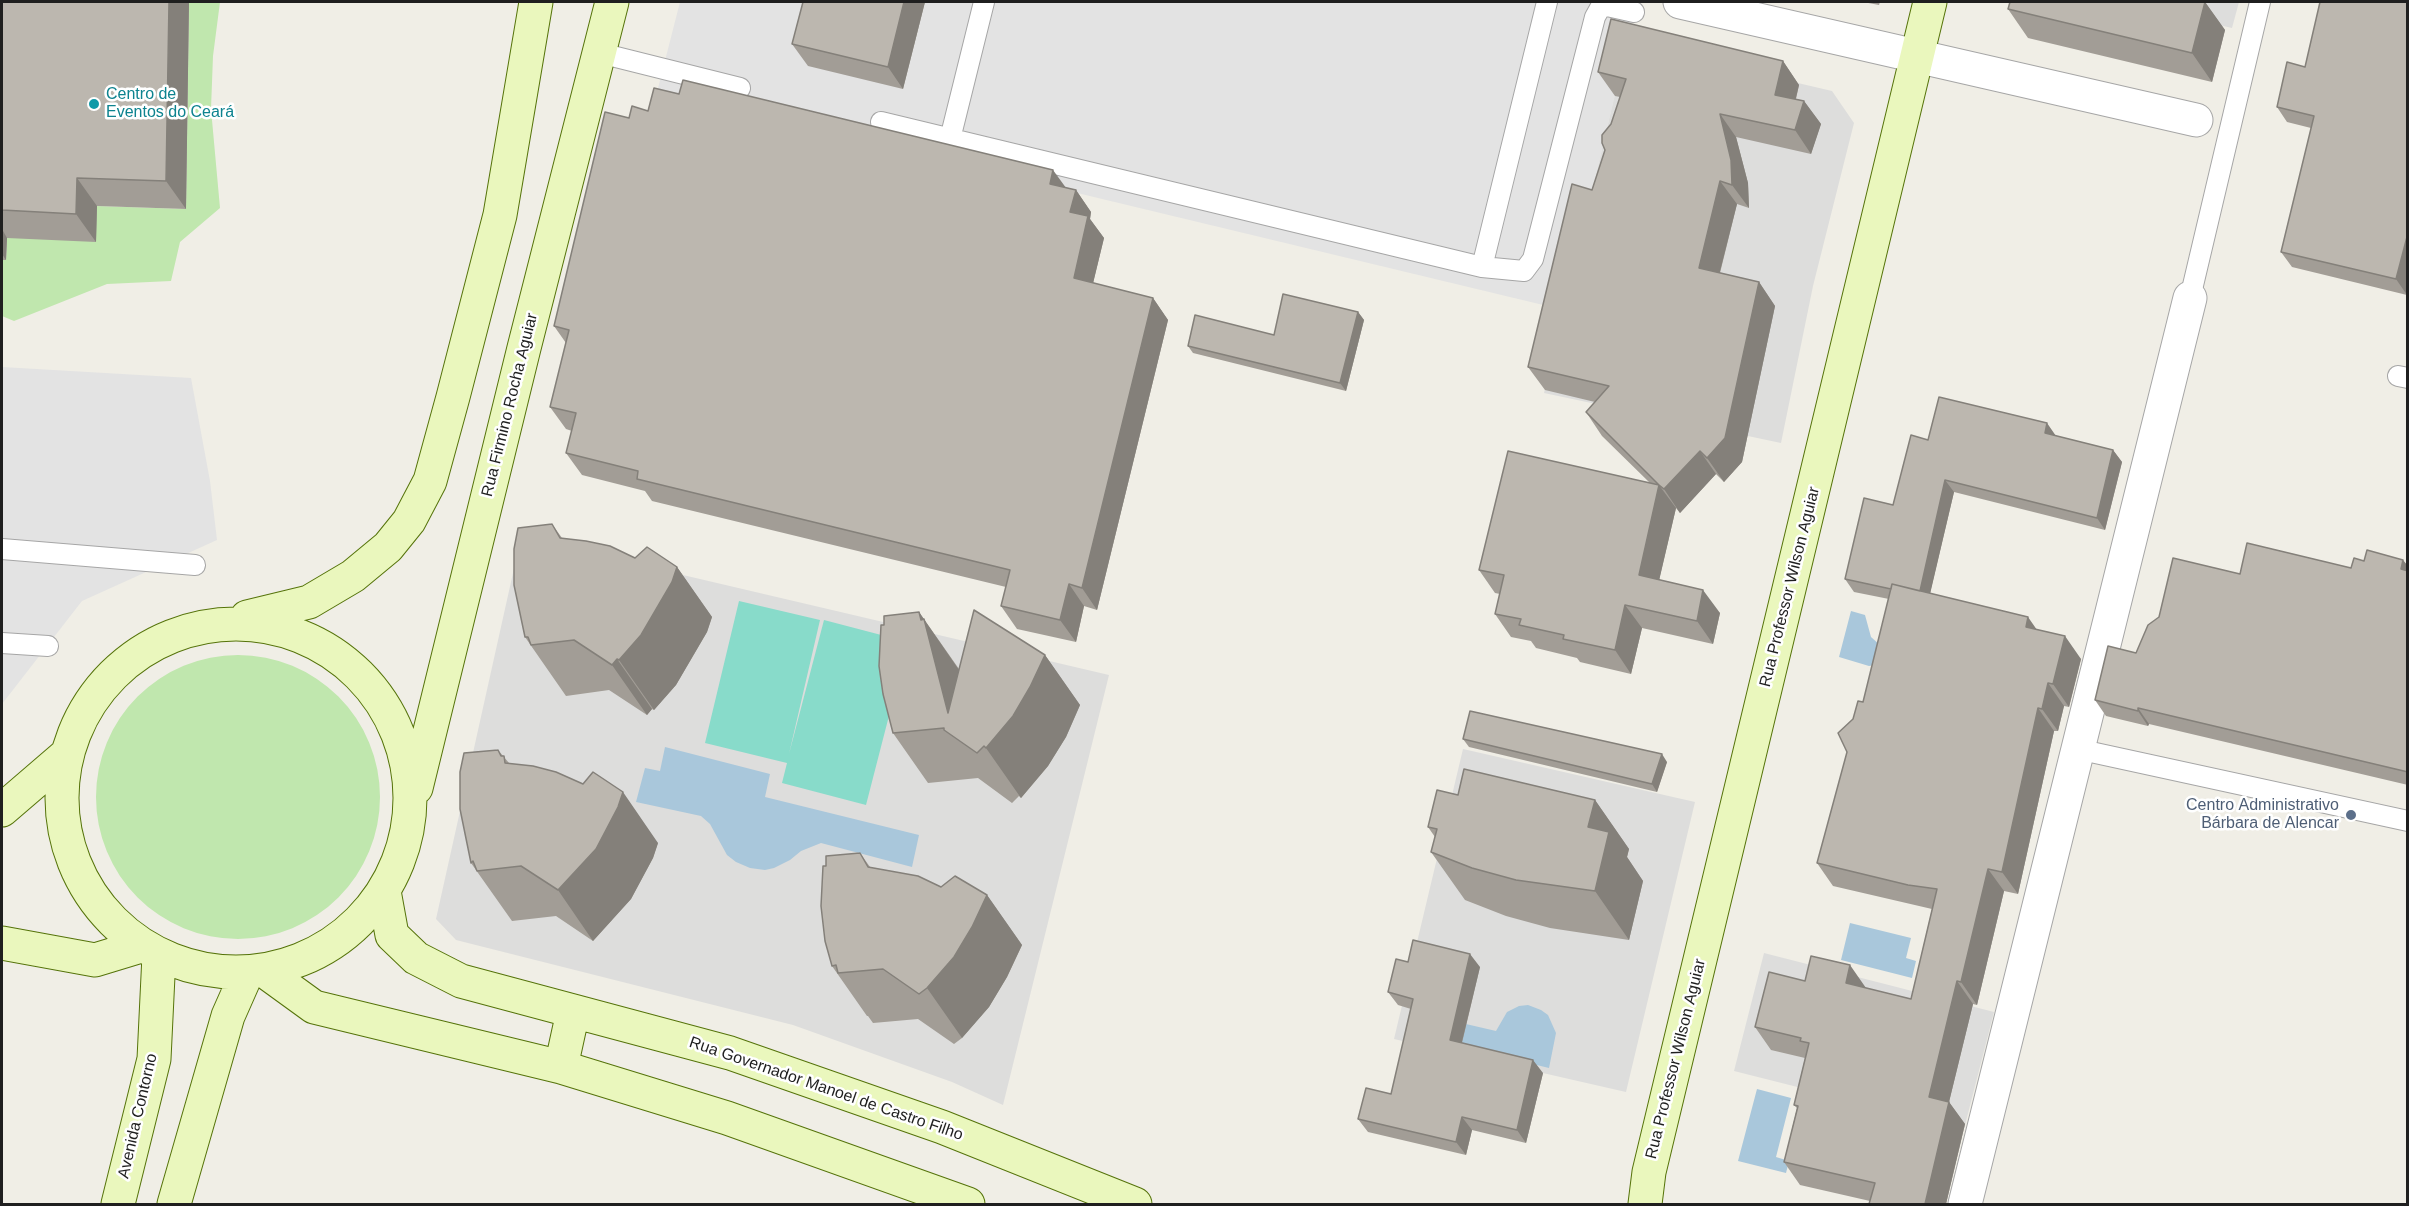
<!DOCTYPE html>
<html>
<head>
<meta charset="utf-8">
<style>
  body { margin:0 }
  #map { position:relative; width:2409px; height:1206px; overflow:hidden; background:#f0eee6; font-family:Helvetica,sans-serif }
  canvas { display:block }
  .frame { position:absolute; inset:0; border:3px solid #1f1f1f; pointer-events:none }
</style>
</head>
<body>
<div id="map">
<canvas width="2409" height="1206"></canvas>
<div class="frame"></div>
</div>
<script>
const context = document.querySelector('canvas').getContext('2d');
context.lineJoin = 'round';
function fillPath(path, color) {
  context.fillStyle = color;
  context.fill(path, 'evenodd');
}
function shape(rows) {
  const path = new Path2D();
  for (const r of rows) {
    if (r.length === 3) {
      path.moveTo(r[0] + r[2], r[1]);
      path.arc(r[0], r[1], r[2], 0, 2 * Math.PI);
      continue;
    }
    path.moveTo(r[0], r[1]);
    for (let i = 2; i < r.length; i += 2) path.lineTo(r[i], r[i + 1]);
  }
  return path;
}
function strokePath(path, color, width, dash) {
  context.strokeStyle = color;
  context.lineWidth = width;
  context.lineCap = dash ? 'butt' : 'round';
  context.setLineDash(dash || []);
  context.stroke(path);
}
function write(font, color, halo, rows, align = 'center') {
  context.font = font + ' Helvetica,sans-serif';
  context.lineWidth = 5;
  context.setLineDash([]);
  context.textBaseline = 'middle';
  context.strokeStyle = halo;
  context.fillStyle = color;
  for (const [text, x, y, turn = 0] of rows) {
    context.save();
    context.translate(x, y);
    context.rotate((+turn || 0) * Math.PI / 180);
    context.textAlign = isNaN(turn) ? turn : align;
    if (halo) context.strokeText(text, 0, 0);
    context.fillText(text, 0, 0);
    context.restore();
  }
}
const residential = shape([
  [2120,2,2239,2,2232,28],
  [1627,43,1832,91,1854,123,1813,286,1781,443,1544,393],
  [521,537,1109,675,1003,1105,952,1082,793,1025,456,940,436,919],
  [1463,749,1695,802,1626,1092,1394,1039],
  [1764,953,1994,1012,1964,1129,1734,1071]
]);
const grass = shape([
  [189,2,220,2,213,56,211,109,220,208,180,242,171,281,107,284,14,321,2,316,2,260,6,260,7,238,97,206,186,209],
  [238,797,142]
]);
const pitch = shape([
  [739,601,820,620,789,754,824,620,908,642,866,805,782,783,787,763,705,743]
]);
const parking = shape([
  [680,2,824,2,903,89,925,2,1637,2,1564,310,657,92],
  [2,367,191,378,210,481,217,540,82,601,2,704]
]);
const water = shape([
  [1851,611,1865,615,1871,637,1880,645,1881,664,1869,666,1839,657],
  [665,747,770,774,765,797,919,835,912,867,821,843,801,851,790,860,774,868,765,870,750,868,736,862,727,855,710,824,701,816,636,802,645,768,660,771],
  [1850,923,1911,938,1906,958,1916,961,1912,978,1841,960],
  [1528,1005,1541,1010,1548,1015,1556,1033,1549,1068,1405,1033,1410,1011,1496,1031,1507,1012,1519,1006],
  [1757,1089,1791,1098,1776,1157,1789,1161,1786,1173,1738,1161]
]);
const lane = shape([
  [600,53,740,88],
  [881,122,1482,267,1524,271,1533,259,1595,17,1600,8,1607,6,1634,12],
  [950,139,984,2],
  [1482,267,1547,2],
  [2190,298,2260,2],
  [2398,376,2408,378],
  [2,549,195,565],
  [2,643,48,646],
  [2077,749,2408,821]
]);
const street = shape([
  [1680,2,2196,120],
  [1965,1204,2190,298]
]);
const secondary = shape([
  [247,617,309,602,353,576,388,547,409,521,430,481,453,397,500,215,536,2],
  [236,798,174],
  [416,788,524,348,612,2],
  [2,810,66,755],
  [384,891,392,935,416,958,461,981,730,1053,942,1127,1135,1204],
  [2,943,95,960,141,946],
  [263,970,314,1007,561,1067,727,1118,968,1204],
  [561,1067,573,1012],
  [118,1204,154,1059,159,955],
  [174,1204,228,1016,247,973],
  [1645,1204,1649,1172,1930,2]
]);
const wall = shape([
  [2,2,189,2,186,209,97,206,96,242,7,238,6,260,2,260],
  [925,2,903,89,808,66,792,44],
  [1863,2,1880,2,1879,5],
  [2205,2,2225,30,2212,82,2028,38,2008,9],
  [1783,61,1799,85,1796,99,1804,101,1821,124,1811,154,1736,137,1748,183,1749,208,1737,204,1720,273,1759,282,1775,306,1742,462,1724,482,1716,474,1680,513,1676,508,1659,580,1720,613,1713,644,1642,628,1631,674,1580,662,1577,658,1536,648,1531,641,1511,637,1495,614,1500,594,1495,593,1479,570,1650,483,1602,436,1586,412,1595,402,1545,390,1528,367,1592,190,1605,150,1611,124,1620,97,1615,96,1598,72],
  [2305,67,2407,295,2292,267,2281,252,2311,128,2287,122,2277,107],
  [648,111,1076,190,1091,212,1090,219,1104,238,1093,283,1153,298,1168,320,1097,610,1084,606,1076,642,1017,629,1001,606,1006,587,652,501,645,491,582,475,566,453,572,431,566,429,550,407,566,343,554,326,629,118],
  [1358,312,1364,320,1346,391,1193,353,1188,346,1274,335],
  [2056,436,2113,450,2122,462,2105,530,1954,492,1930,593,2037,630,2081,659,2069,707,2064,706,2058,731,2054,731,2018,894,2004,891,1977,1005,1973,1004,1949,1102,1965,1124,1946,1204,1869,1204,1870,1201,1800,1185,1784,1162,1797,1108,1794,1105,1805,1058,1771,1050,1755,1027,1805,981,1866,988,1911,999,1932,909,1833,886,1817,863,1847,752,1853,719,1863,702,1889,599,1854,592,1845,579,1893,505,1928,440],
  [552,524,562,538,635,558,677,567,712,617,707,632,676,685,654,710,652,709,647,715,609,690,566,696,525,637],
  [2364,561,2408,566,2408,785,2149,724,2148,726,2106,716,2095,700,2136,653,2240,574,2351,568],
  [919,612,959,669,1045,655,1080,705,1066,737,1048,766,1021,798,1019,796,1012,803,978,778,928,783,893,733,884,625],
  [1463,739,1667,762,1657,792,1469,747],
  [498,750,509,763,658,843,653,858,631,899,593,941,556,916,512,921,471,863],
  [1458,795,1595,800,1629,849,1627,857,1643,881,1629,940,1550,928,1506,916,1465,900,1431,852,1435,837,1428,827],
  [860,853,870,867,941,887,987,895,1022,945,1007,977,989,1007,962,1038,954,1044,918,1019,873,1023,868,1016,867,1016,832,966,826,866],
  [1408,962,1480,967,1462,1043,1543,1073,1526,1143,1472,1130,1466,1155,1368,1132,1358,1119,1391,1094,1411,1009,1398,1005,1388,992]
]);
const shadedWall = shape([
  [169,2,189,2,186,209,166,181],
  [904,2,925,2,903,89,888,67],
  [2205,2,2225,30,2212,82,2192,53],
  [1783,61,1799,85,1791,118,1775,95],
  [1804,101,1821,124,1811,154,1795,130],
  [1720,114,1736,137,1748,183,1749,208,1732,185],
  [1053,170,1069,192,1050,184],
  [77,178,97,206,96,242,76,214],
  [1720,181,1737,204,1715,291,1699,268],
  [1076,190,1091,212,1090,219,1104,238,1089,300,1074,278,1070,212],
  [2,229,7,238,6,260,2,254],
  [2408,233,2408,293,2407,295,2396,279],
  [1759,282,1775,306,1742,462,1724,482,1707,458],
  [1153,298,1168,320,1097,610,1082,588],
  [1358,312,1364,320,1346,391,1340,383],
  [2047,423,2056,436,2045,433],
  [2113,450,2122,462,2105,530,2097,518],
  [1700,451,1716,474,1680,513,1664,489],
  [1945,480,1954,492,1927,607,1919,595],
  [1659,485,1676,508,1655,598,1639,575],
  [2403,560,2408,566,2408,579,2401,569],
  [677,567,712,617,707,632,676,685,654,710,619,660],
  [1069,584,1084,606,1076,642,1060,620],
  [1703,590,1720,613,1713,644,1697,621],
  [1625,605,1642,628,1631,674,1615,650],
  [919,612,959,670,948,713,921,620],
  [2028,617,2044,640,2026,627],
  [2065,636,2081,659,2069,707,2053,684],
  [1045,655,1080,705,1066,737,1048,766,1021,798,986,748],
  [617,659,652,709,647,715,612,665],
  [2048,683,2064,706,2058,731,2042,709],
  [2038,708,2054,731,2018,894,2002,872],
  [2138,708,2149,724,2148,726,2138,711],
  [1662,754,1667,762,1657,792,1652,784],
  [623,792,658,843,653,858,631,899,593,941,558,890],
  [1595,800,1629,849,1627,857,1643,881,1629,940,1595,891,1588,827],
  [1988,869,2004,891,1977,1005,1961,982],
  [987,895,1022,945,1007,977,989,1007,962,1038,927,988],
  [1470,954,1480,967,1459,1054,1450,1040],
  [1850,965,1866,988,1846,983],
  [1957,981,1973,1004,1949,1102,1965,1124,1946,1204,1925,1204,1929,1097],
  [1533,1060,1543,1073,1526,1143,1517,1130],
  [1462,1117,1472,1130,1466,1155,1456,1142]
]);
const building = shape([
  [2,2,169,2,166,181,77,178,76,214,2,210,2,2],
  [803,2,904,2,888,67,792,44,803,2],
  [2010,2,2205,2,2192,53,2008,9,2010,2],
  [2320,2,2408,2,2408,233,2396,279,2281,252,2314,116,2277,107,2287,62,2305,67,2320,2],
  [1611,19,1783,61,1775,95,1804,101,1795,130,1720,114,1731,160,1732,185,1720,181,1699,268,1759,282,1725,438,1707,458,1700,451,1664,489,1659,485,1639,575,1703,590,1697,621,1625,605,1615,650,1563,639,1564,635,1519,625,1521,619,1495,614,1504,575,1479,570,1508,451,1659,485,1586,412,1609,386,1528,367,1572,184,1592,190,1605,150,1602,143,1602,135,1611,124,1626,79,1598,72,1611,19],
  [683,80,1053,170,1050,184,1076,190,1070,212,1088,216,1074,278,1153,298,1082,588,1069,584,1060,620,1001,606,1010,570,637,479,638,471,566,453,576,413,550,407,569,330,554,326,605,112,629,118,632,106,648,111,654,88,679,94,683,80],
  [1283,294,1358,312,1340,383,1188,346,1195,315,1274,335,1283,294],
  [1939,397,2047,423,2045,433,2113,450,2097,518,1945,480,1920,591,1892,584,1891,589,1845,579,1864,498,1893,505,1911,435,1928,440,1939,397],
  [552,524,560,538,586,541,610,546,635,558,647,547,677,567,672,582,641,635,619,660,617,659,612,665,574,640,531,645,528,637,525,637,514,585,514,549,518,528,552,524],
  [2247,543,2351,568,2354,558,2364,561,2367,550,2403,560,2401,569,2408,571,2408,772,2138,708,2138,711,2095,700,2108,646,2136,653,2148,625,2159,617,2173,558,2240,574,2247,543],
  [1892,584,2028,617,2026,627,2065,636,2053,684,2048,683,2042,709,2038,708,2002,872,1988,869,1961,982,1957,981,1929,1097,1949,1102,1925,1204,1869,1204,1875,1183,1784,1162,1798,1106,1794,1105,1809,1043,1800,1041,1801,1038,1755,1027,1769,972,1805,981,1811,956,1850,965,1846,983,1911,999,1937,889,1908,885,1817,863,1847,752,1838,733,1853,719,1858,701,1863,702,1892,584],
  [974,610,1045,655,1030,687,1013,716,986,748,984,746,977,753,944,730,944,728,893,733,883,694,879,666,881,625,884,625,884,616,919,612,921,620,924,619,948,713,974,610],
  [1470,711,1662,754,1652,784,1463,739,1470,711],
  [498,750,501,756,504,756,505,763,533,766,556,772,583,784,593,772,623,792,618,807,596,849,558,890,521,866,477,871,473,861,471,863,460,809,460,772,464,753,498,750],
  [1464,769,1595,800,1588,827,1609,832,1595,891,1516,880,1472,868,1431,852,1437,829,1428,827,1437,790,1458,795,1464,769],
  [860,853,868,867,918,876,941,887,955,876,987,895,972,927,954,957,927,988,919,994,883,969,838,973,836,965,832,966,825,941,821,906,823,866,826,866,826,856,860,853],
  [1413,940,1470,954,1450,1040,1533,1060,1517,1130,1462,1117,1456,1142,1358,1119,1366,1088,1391,1094,1413,999,1388,992,1396,959,1408,962,1413,940]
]);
const markers = [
  [94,104,6,"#0f9aa8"],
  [2351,815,6,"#5c6f8a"]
];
const cultureNames = [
  ["Centro de",106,95],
  ["Eventos do Ceará",106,113]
];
const streetNames = [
  ["Rua Firmino Rocha Aguiar",510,405,-76],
  ["Rua Professor Wilson Aguiar",1790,587,-76],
  ["Rua Professor Wilson Aguiar",1676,1059,-76],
  ["Rua Governador Manoel de Castro Filho",826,1089,19],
  ["Avenida Contorno",138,1116,-77]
];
const serviceNames = [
  ["Centro Administrativo",2339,806],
  ["Bárbara de Alencar",2339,824]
];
fillPath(residential, '#dddddc');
fillPath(grass, '#c0e7ae');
fillPath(pitch, '#88dbca');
fillPath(parking, '#e3e3e3');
fillPath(water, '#a9c7db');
strokePath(lane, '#a6a6a6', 22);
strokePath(street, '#a6a6a6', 35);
strokePath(secondary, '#55730a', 35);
strokePath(lane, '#fff', 20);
strokePath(street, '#fff', 33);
strokePath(secondary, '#eaf7bd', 33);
fillPath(wall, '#a29d96');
fillPath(shadedWall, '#84807a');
fillPath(building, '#bcb7af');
strokePath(building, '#84807a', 1.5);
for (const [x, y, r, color] of markers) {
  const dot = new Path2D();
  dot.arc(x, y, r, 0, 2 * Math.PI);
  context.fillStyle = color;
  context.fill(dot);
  strokePath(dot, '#fff', 2);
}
write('16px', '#0d838f', '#fff', cultureNames, 'left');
write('16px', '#1f1f1f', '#fff', streetNames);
write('16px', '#4e5e75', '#fff', serviceNames, 'right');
</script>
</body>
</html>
